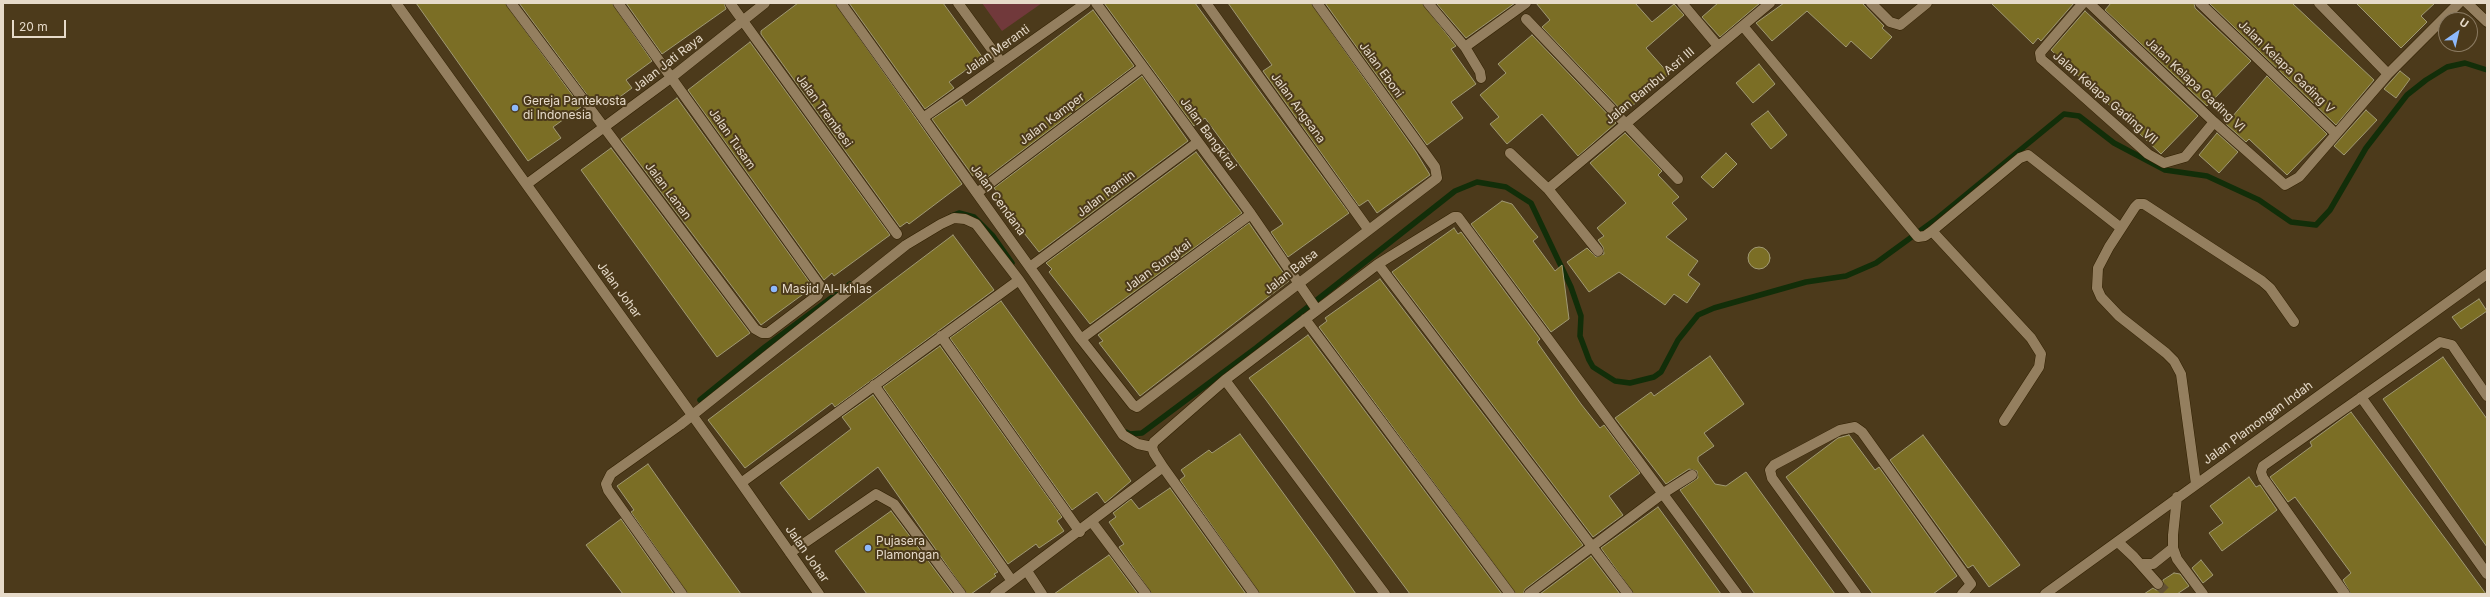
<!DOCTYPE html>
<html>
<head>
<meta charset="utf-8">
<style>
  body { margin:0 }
  #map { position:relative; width:2490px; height:597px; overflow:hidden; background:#4c3a1b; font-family:Inter,sans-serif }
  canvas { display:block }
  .frame { position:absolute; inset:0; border:4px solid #e6dac9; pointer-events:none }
  .north { position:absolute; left:2438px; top:12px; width:40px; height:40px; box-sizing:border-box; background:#4c3a1b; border:1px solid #8a7a61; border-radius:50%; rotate:34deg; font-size:11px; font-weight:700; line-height:16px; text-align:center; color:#e6dac9 }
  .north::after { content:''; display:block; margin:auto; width:14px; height:18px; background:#8db9fc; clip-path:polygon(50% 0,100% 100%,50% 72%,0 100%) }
  .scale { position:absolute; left:12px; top:20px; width:54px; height:18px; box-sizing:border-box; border:2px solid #e6dac9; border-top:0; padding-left:5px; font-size:12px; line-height:14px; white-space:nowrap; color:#e6dac9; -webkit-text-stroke:3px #4c3a1b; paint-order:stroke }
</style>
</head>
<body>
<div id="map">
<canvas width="2490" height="597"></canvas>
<div class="frame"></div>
<div class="north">U</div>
<div class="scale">20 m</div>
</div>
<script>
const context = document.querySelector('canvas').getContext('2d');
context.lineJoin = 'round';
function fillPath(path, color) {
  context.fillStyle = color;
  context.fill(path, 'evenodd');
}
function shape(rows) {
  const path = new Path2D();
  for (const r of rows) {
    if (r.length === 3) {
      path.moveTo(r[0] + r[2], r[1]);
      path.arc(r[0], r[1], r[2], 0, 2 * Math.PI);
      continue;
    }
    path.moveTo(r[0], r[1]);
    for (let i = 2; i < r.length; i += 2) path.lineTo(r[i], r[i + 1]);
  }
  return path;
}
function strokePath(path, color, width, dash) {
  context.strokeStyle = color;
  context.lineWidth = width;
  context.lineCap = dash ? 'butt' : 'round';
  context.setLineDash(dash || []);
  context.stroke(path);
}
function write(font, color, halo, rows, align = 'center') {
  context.font = font + ' Inter,sans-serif';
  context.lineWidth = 4;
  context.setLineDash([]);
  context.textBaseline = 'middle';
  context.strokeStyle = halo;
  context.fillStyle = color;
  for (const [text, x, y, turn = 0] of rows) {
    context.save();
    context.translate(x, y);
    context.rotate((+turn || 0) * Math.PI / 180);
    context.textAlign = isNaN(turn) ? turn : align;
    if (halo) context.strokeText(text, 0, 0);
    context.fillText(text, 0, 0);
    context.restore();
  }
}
const green = shape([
  [982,3,1042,3,1002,31]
]);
const stream = shape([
  [951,216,959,213,974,217,993,236,1012,263],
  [700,400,765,347,850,284],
  [1126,432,1130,434,1142,433,1256,348,1455,191,1477,182,1506,187,1531,203,1571,287,1581,316,1580,336,1589,360,1593,367,1615,381,1630,383,1654,377,1661,372,1678,340,1698,315,1714,308,1806,282,1846,276,1876,263,1935,220,2064,114,2079,116,2114,143,2165,170,2207,176,2259,200,2291,222,2316,225,2330,210,2366,148,2407,95,2426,80,2447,67,2465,63,2487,70]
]);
const building = shape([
  [416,3,505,3,581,107,553,127,561,138,528,161,416,3],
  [519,3,612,3,652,61,626,80,632,88,606,107,598,95,591,100,519,3],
  [626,3,724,3,726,9,662,54,626,3],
  [798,3,835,3,962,184,909,224,907,222,900,227,761,34,761,31,798,3],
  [849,3,943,3,983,58,949,82,954,88,925,109,849,3],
  [1104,3,1195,3,1349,213,1288,257,1271,232,1283,224,1205,118,1194,126,1104,3],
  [1228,3,1311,3,1416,152,1430,175,1377,213,1368,200,1359,206,1263,71,1272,65,1228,3],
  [1325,3,1422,3,1456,46,1451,49,1476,84,1451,102,1463,118,1427,145,1325,3],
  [1436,3,1515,3,1466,38,1436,3],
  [1536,3,1635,3,1652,22,1674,4,1684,15,1646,48,1669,74,1624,113,1542,27,1550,20,1536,3],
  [1718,3,1760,3,1720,37,1702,17,1718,3],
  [1784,3,1862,3,1884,26,1882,28,1892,37,1871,59,1851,41,1846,47,1807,11,1772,41,1756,23,1784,3],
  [1991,3,2074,3,2041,41,2038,38,2033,44,1991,3],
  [2111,3,2194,3,2195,8,2251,61,2207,106,2105,10,2111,3],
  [2209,3,2292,3,2374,80,2336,125,2209,3],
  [2356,3,2435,3,2421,16,2427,22,2401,48,2356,3],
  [1093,10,1134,66,986,178,981,171,973,176,932,119,962,99,966,106,1093,10],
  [2085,11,2198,116,2161,154,2051,50,2085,11],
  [1532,35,1616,123,1578,156,1542,114,1507,144,1490,124,1499,117,1480,95,1506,73,1498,64,1532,35],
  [750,42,890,235,834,276,832,273,824,280,688,90,750,42],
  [1759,64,1775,84,1753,103,1736,83,1759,64],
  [2400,71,2410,79,2396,98,2384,89,2400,71],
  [1142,76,1188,141,1039,252,994,195,998,193,994,188,1142,76],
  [2267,76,2327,134,2287,175,2249,139,2246,142,2226,124,2267,76],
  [677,98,813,287,761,325,621,139,677,98],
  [2366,110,2377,120,2344,155,2334,146,2366,110],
  [1768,111,1787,135,1771,149,1751,124,1768,111],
  [1625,133,1662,171,1658,175,1679,197,1672,203,1687,219,1666,237,1698,261,1688,275,1700,284,1687,303,1674,294,1665,305,1619,272,1589,292,1567,262,1587,248,1596,257,1604,254,1603,247,1598,240,1604,236,1597,228,1626,203,1590,163,1625,133],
  [2217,133,2238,152,2219,173,2199,155,2217,133],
  [611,148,750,333,717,357,581,170,611,148],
  [1196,152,1242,213,1090,324,1049,272,1052,269,1046,263,1196,152],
  [1726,153,1737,164,1713,188,1701,177,1726,153],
  [1502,201,1512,204,1531,229,1538,237,1533,241,1555,271,1562,265,1569,319,1551,332,1471,224,1502,201],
  [1249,223,1289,281,1140,396,1099,343,1103,341,1098,335,1249,223],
  [1454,228,1458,234,1461,232,1540,339,1537,342,1581,404,1600,428,1604,425,1640,473,1609,496,1623,515,1593,537,1392,272,1454,228],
  [953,235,994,290,835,407,832,403,745,468,708,420,953,235],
  [1759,258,11],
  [1380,279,1583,545,1525,589,1523,594,1516,594,1319,327,1327,321,1325,318,1380,279],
  [2479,299,2487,311,2461,329,2452,317,2479,299],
  [1001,301,1131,481,1105,503,1097,492,1072,510,950,338,1001,301],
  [1308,335,1502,594,1410,594,1266,400,1249,378,1308,335],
  [940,346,1062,517,1057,521,1064,531,1039,548,1036,544,1008,564,883,387,940,346],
  [1710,356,1744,404,1704,433,1714,446,1698,457,1698,461,1715,484,1726,486,1746,472,1835,594,1755,594,1680,490,1698,478,1697,471,1689,469,1666,484,1615,418,1651,392,1654,396,1710,356],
  [2443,357,2487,419,2487,547,2383,399,2443,357],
  [873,395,998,572,994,574,996,576,971,594,967,594,878,467,809,520,780,483,851,429,842,417,873,395],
  [2351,412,2450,545,2486,594,2351,594,2343,580,2351,573,2295,497,2288,502,2270,477,2312,446,2310,442,2351,412],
  [1240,434,1330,557,1356,594,1260,594,1180,480,1185,476,1181,470,1209,450,1212,453,1240,434],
  [1849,435,1875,470,1879,467,1957,576,1933,594,1873,594,1786,477,1838,438,1849,435],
  [1923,435,2020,565,1989,587,1973,565,1968,568,1890,460,1923,435],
  [648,464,682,512,741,594,688,594,631,512,634,510,617,486,648,464],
  [2249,477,2256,487,2260,485,2277,510,2222,551,2209,533,2223,523,2210,506,2249,477],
  [1170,488,1246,594,1152,594,1119,547,1124,544,1109,522,1116,517,1113,513,1131,499,1139,509,1170,488],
  [1658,507,1680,537,1721,594,1634,594,1601,548,1658,507],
  [891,511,953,594,867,594,835,551,891,511],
  [621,519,674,594,623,594,586,545,621,519],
  [1109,555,1138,594,1054,594,1079,576,1109,555],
  [1591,556,1620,594,1540,594,1591,556],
  [2201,560,2213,575,2203,583,2192,568,2201,560],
  [2174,573,2180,574,2189,586,2177,594,2144,594,2153,588,2156,590,2162,589,2163,580,2174,573]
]);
const minorTunnel = shape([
  [2158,584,2168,594]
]);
const minor = shape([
  [396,3,741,483,819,594],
  [511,3,755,329,762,333,768,333,818,295,820,286,618,3],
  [730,3,897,234],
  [841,3,1081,339,1133,405,1137,407,1437,178,1435,167,1317,3],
  [958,3,1001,62],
  [1096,3,1251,214,1317,310],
  [1206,3,1368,229],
  [1428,3,1465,47,1526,3],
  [1682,3,1718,46],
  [1871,3,1890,22,1900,25,1927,3],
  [2083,3,2040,53,2041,59,2047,64,2148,154,2164,163,2185,157,2214,122],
  [2089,3,2214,122,2285,185,2299,177,2388,74,2459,3],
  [2200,3,2336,134],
  [2319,3,2388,74],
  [2467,3,2487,22],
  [1526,19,1678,179],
  [1743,26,1918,237,1925,236,1932,231,2020,158,2028,155,2121,228],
  [1465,47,1480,72,1481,78],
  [923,118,1086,3],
  [1510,153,1548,189,1598,251],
  [527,184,672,77,765,3],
  [1548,189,1770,3],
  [977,193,1143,67],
  [1932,231,2031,338,2041,354,2039,367,2004,421],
  [1378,264,1628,594],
  [1030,267,1198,142],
  [1305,319,1510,594],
  [941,336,1080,532],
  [1081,339,1251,214],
  [1225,380,1385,594],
  [874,385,1012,581],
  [2361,397,2487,574],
  [741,483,1019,280],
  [2196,484,2181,374,2174,361,2166,353,2119,316,2101,297,2097,288,2098,268,2109,247,2135,207,2138,204,2144,204,2262,281,2270,288,2294,322],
  [2177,497,2173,535,2173,548,2177,559,2203,594],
  [1092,522,1146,594],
  [2118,542,2134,557,2158,584],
  [790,553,876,494,894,504,961,594],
  [2141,564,2153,564,2173,548],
  [1027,571,1042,594],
  [682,594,608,490,606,484,611,474,680,425,906,245,941,224,954,218,965,219,976,224,1019,280,1123,435,1138,444,1152,447],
  [995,594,1163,467],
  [1254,594,1163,467,1154,453,1152,447,1154,442,1225,380,1378,264,1454,217,1458,217,1737,594],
  [1529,594,1662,494,1692,475],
  [1856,594,1772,478,1770,470,1774,465,1840,430,1855,427,1862,432,1971,584,1962,594],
  [2045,594,2487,274],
  [2345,594,2263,478,2261,472,2263,466,2440,342,2452,345,2487,396]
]);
const markers = [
  [515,108,4,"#8db9fc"],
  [774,289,4,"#8db9fc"],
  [868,548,4,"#8db9fc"]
];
const streetNames = [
  ["Jalan Meranti",997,50,-35],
  ["Jalan Jati Raya",668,63,-38],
  ["Jalan Kelapa Gading V",2286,67,44],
  ["Jalan Eboni",1381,70,54],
  ["Jalan Kelapa Gading VI",2195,85,43],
  ["Jalan Bambu Asri III",1650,86,-40],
  ["Jalan Kelapa Gading VII",2105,98,41],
  ["Jalan Angsana",1298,108,54],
  ["Jalan Trembesi",824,111,54],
  ["Jalan Kamper",1052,119,-37],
  ["Jalan Bangkirai",1208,134,54],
  ["Jalan Tusam",732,139,55],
  ["Jalan Lanan",668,191,53],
  ["Jalan Ramin",1106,194,-37],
  ["Jalan Cendana",998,200,54],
  ["Jalan Sungkai",1158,266,-36],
  ["Jalan Balsa",1291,272,-38],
  ["Jalan Johar",619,290,54],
  ["Jalan Plamongan Indah",2258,423,-36],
  ["Jalan Johar",807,554,55]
];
const poiNames = [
  ["Gereja Pantekosta",523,101],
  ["di Indonesia",523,115],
  ["Masjid Al-Ikhlas",782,289],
  ["Pujasera",876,541],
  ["Plamongan",876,555]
];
fillPath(green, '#71393b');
strokePath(stream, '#122e09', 5.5);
fillPath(building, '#7b6e25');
strokePath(building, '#a09974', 1);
strokePath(minorTunnel, '#635235', 10, [10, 5]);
strokePath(minor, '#312001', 11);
strokePath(minor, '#947f5f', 10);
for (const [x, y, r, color] of markers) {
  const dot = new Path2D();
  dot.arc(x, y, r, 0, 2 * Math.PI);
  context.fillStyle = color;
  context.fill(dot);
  strokePath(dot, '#4c3a1b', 1.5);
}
write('12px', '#e6dac9', '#4c3a1b', streetNames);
write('12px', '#e6dac9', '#4c3a1b', poiNames, 'left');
</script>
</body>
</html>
